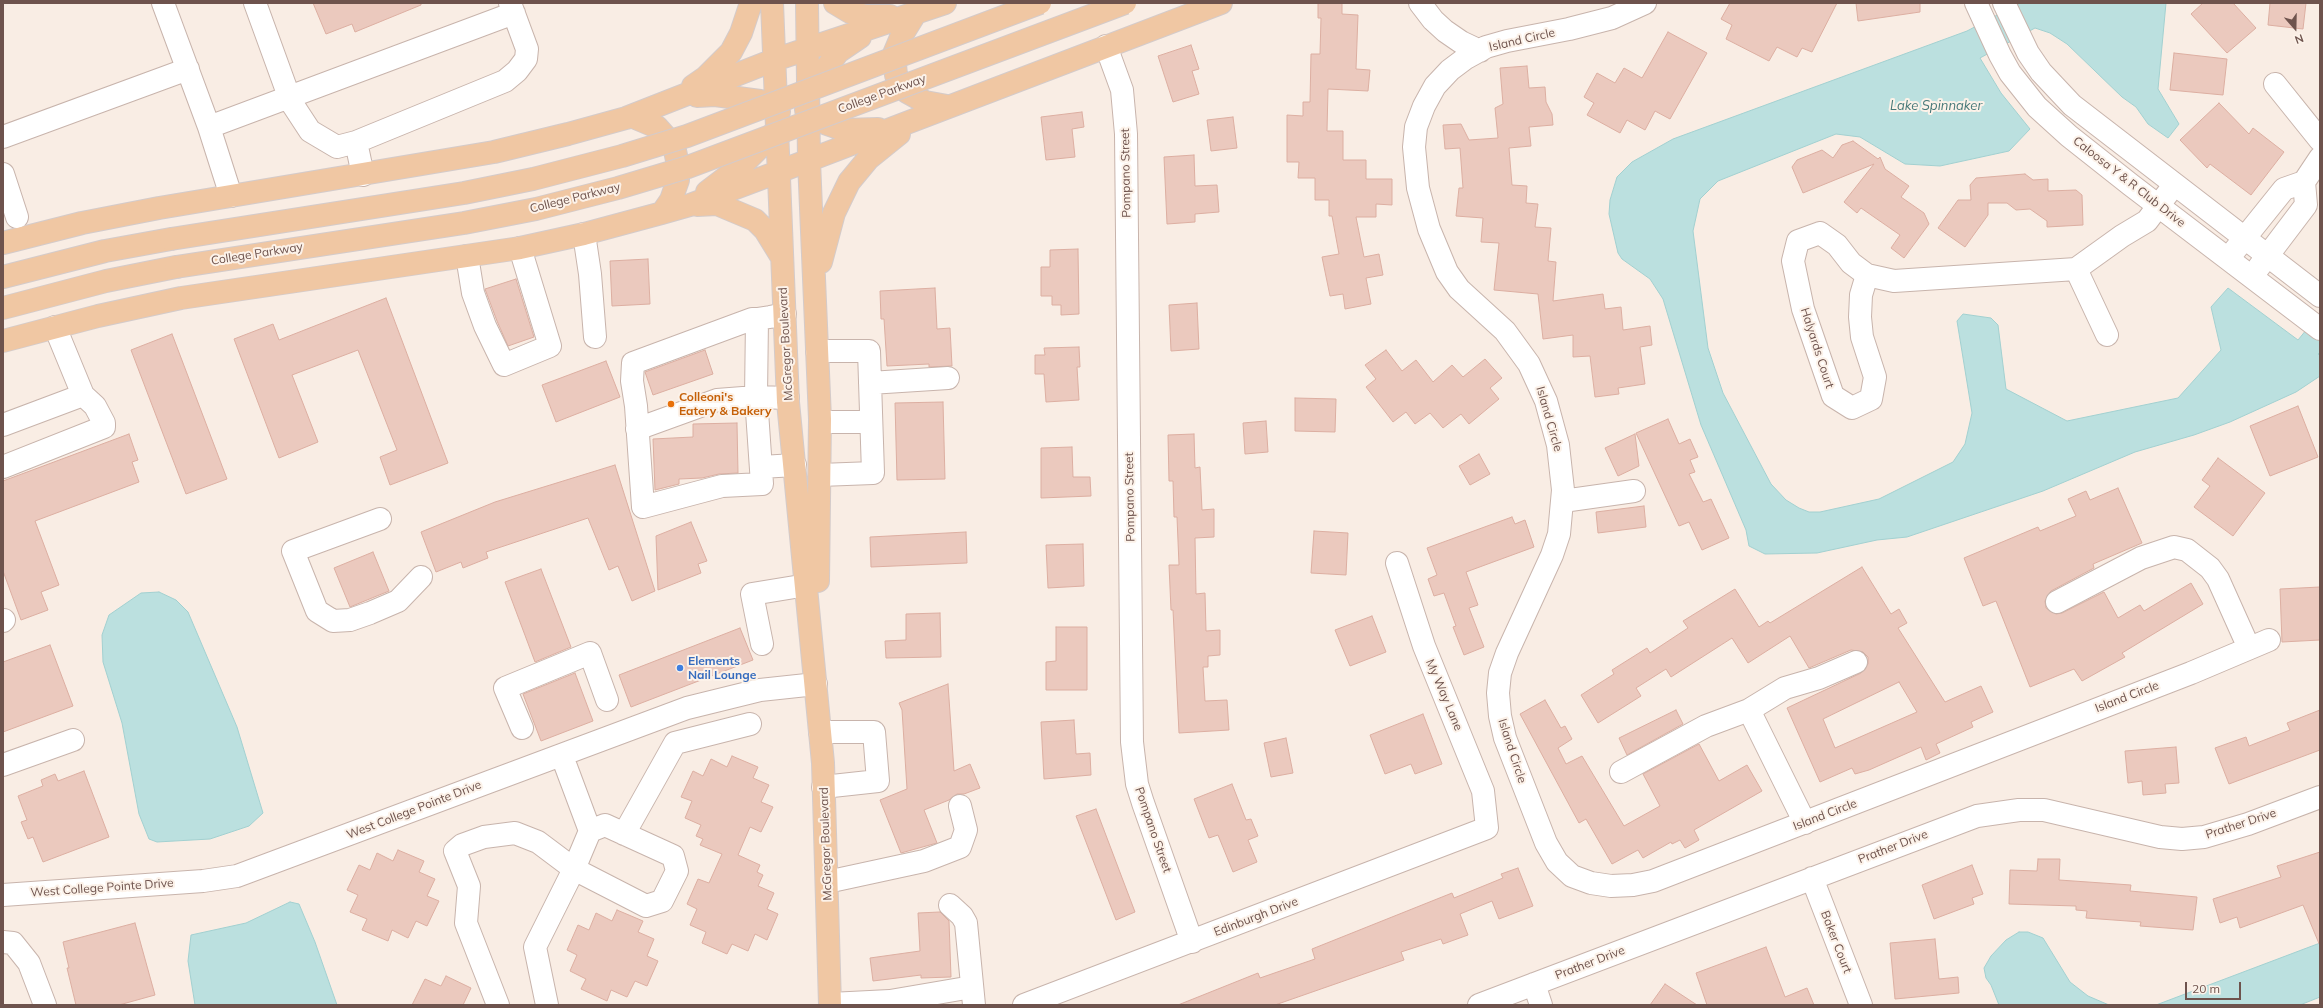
<!DOCTYPE html>
<html>
<head>
<meta charset="utf-8">
<style>
  body { margin:0 }
  #map { position:relative; width:2323px; height:1008px; overflow:hidden; background:#f9ede4; font-family:Mulish,sans-serif }
  canvas { display:block }
  .frame { position:absolute; inset:0; border:4px solid #6e534d; pointer-events:none }
  .north { position:absolute; left:2275px; top:8px; width:40px; height:40px; -webkit-text-stroke:3px #fcf2e9; paint-order:stroke; rotate:160deg; font-size:11px; font-weight:700; line-height:16px; text-align:center; color:#6e534d }
  .north::after { content:''; display:block; margin:auto; width:14px; height:18px; background:#6e534d; clip-path:polygon(50% 0,100% 100%,50% 72%,0 100%) }
  .scale { position:absolute; left:2185px; top:982px; width:56px; height:18px; box-sizing:border-box; border:2px solid #6e534d; border-top:0; padding-left:5px; font-size:12px; line-height:14px; white-space:nowrap; color:#6e534d; -webkit-text-stroke:3px #fcf2e9; paint-order:stroke }
</style>
</head>
<body>
<div id="map">
<canvas width="2323" height="1008"></canvas>
<div class="frame"></div>
<div class="north">N</div>
<div class="scale">20 m</div>
</div>
<script>
const context = document.querySelector('canvas').getContext('2d');
context.lineJoin = 'round';
function fillPath(path, color) {
  context.fillStyle = color;
  context.fill(path, 'evenodd');
}
function shape(rows) {
  const path = new Path2D();
  for (const r of rows) {
    path.moveTo(r[0], r[1]);
    for (let i = 2; i < r.length; i += 2) path.lineTo(r[i], r[i + 1]);
  }
  return path;
}
function strokePath(path, color, width, dash) {
  context.strokeStyle = color;
  context.lineWidth = width;
  context.lineCap = dash ? 'butt' : 'round';
  context.setLineDash(dash || []);
  context.stroke(path);
}
function write(font, color, halo, rows, align = 'center') {
  context.font = font + ' Mulish,sans-serif';
  context.lineWidth = 4;
  context.setLineDash([]);
  context.textBaseline = 'middle';
  context.strokeStyle = halo;
  context.fillStyle = color;
  for (const [text, x, y, turn = 0] of rows) {
    context.save();
    context.translate(x, y);
    context.rotate((+turn || 0) * Math.PI / 180);
    context.textAlign = isNaN(turn) ? turn : align;
    if (halo) context.strokeText(text, 0, 0);
    context.fillText(text, 0, 0);
    context.restore();
  }
}
const water = shape([
  [2020,3,2166,3,2158,89,2179,124,2168,138,2148,124,2136,107,2122,97,2067,44,2050,33,2035,28,1980,58,2001,93,2030,129,2009,151,1940,166,1905,164,1860,137,1836,134,1718,181,1700,199,1693,231,1708,348,1723,393,1771,484,1786,500,1799,508,1809,512,1820,512,1879,499,1953,462,1965,444,1972,413,1957,321,1963,314,1991,318,1998,325,2006,389,2067,421,2178,398,2221,350,2211,307,2228,288,2298,340,2320,313,2320,352,2318,354,2320,356,2320,376,2296,392,2230,422,2194,435,2135,452,2043,491,1907,537,1877,540,1817,553,1765,554,1749,546,1746,530,1701,425,1663,299,1650,279,1622,259,1618,253,1609,214,1610,200,1617,177,1632,162,1673,139,1967,31,2020,3],
  [159,592,176,600,188,612,237,727,263,813,249,826,210,839,157,842,149,839,139,814,122,723,103,662,102,635,109,615,141,593,159,592],
  [290,902,299,904,315,942,337,1005,195,1005,188,961,191,935,246,923,290,902],
  [2019,932,2028,932,2043,938,2070,982,2088,996,2109,1005,1999,1005,1991,985,1986,978,1984,968,1991,956,2006,940,2019,932],
  [2320,943,2320,997,2300,1005,2156,1005,2320,943]
]);
const building = shape([
  [313,3,421,3,421,5,355,32,352,24,326,34,313,3],
  [1318,3,1342,3,1342,14,1358,15,1356,69,1370,70,1368,91,1328,89,1327,131,1343,131,1343,160,1366,160,1366,179,1392,179,1392,205,1376,204,1376,217,1356,217,1364,257,1379,254,1383,275,1366,278,1371,304,1345,309,1343,294,1330,296,1322,257,1339,254,1332,216,1329,216,1329,200,1315,200,1315,178,1298,178,1299,162,1287,162,1287,115,1303,116,1303,102,1310,102,1311,54,1320,54,1321,18,1318,18,1318,3],
  [1730,3,1837,3,1812,52,1802,48,1797,57,1777,47,1769,61,1726,39,1732,25,1721,19,1730,3],
  [1856,3,1920,3,1920,12,1858,21,1856,3],
  [2203,3,2233,3,2256,28,2227,53,2191,14,2203,3],
  [2270,3,2306,3,2303,29,2268,25,2270,3],
  [1668,32,1707,53,1670,119,1655,111,1645,130,1627,120,1620,133,1587,115,1594,103,1584,97,1597,73,1615,83,1624,68,1642,78,1668,32],
  [1191,45,1199,69,1192,71,1199,94,1173,102,1158,56,1191,45],
  [2174,53,2227,59,2223,95,2170,90,2174,53],
  [1527,66,1529,88,1545,87,1546,102,1552,114,1553,125,1529,127,1531,146,1509,148,1512,185,1527,186,1526,203,1538,204,1535,227,1551,228,1548,261,1556,262,1553,301,1603,294,1605,309,1621,307,1623,330,1650,326,1652,345,1640,347,1645,384,1618,388,1619,394,1595,397,1590,356,1573,357,1573,335,1543,339,1538,294,1494,290,1499,243,1481,242,1483,218,1456,216,1459,188,1463,188,1460,148,1445,149,1443,125,1461,124,1469,140,1498,138,1495,108,1503,104,1500,68,1527,66],
  [2219,103,2249,134,2253,128,2284,152,2251,195,2210,164,2207,168,2180,140,2219,103],
  [1082,112,1084,127,1072,129,1075,157,1046,160,1041,117,1082,112],
  [1233,117,1237,148,1211,151,1207,120,1233,117],
  [1853,141,1878,159,1880,157,1885,169,1909,186,1901,197,1924,213,1929,224,1904,258,1891,248,1900,235,1861,208,1857,213,1844,202,1874,164,1803,193,1792,167,1797,160,1822,150,1833,158,1842,145,1853,141],
  [1194,155,1195,186,1217,185,1219,212,1195,214,1195,222,1167,224,1164,157,1194,155],
  [2025,174,2033,180,2048,179,2048,191,2076,190,2082,195,2083,225,2047,227,2047,221,2030,209,2016,210,2007,203,1988,203,1988,215,1965,247,1938,228,1958,200,1971,200,1970,185,1976,178,2025,174],
  [1078,249,1079,314,1061,315,1061,305,1052,305,1052,296,1041,296,1041,267,1050,267,1050,250,1078,249],
  [648,259,650,304,612,306,610,261,648,259],
  [516,279,534,337,508,346,497,321,485,289,516,279],
  [935,288,937,329,950,328,952,366,929,367,929,364,887,366,884,319,881,319,880,291,935,288],
  [386,298,448,463,390,485,380,457,397,450,358,350,292,375,318,442,279,458,234,339,273,324,279,340,386,298],
  [1197,303,1199,349,1171,351,1169,305,1197,303],
  [172,334,227,479,186,494,131,350,172,334],
  [1079,347,1080,367,1077,367,1079,400,1046,402,1044,374,1035,374,1035,355,1045,355,1044,348,1079,347],
  [705,350,713,374,653,395,645,372,705,350],
  [1386,350,1402,371,1416,360,1433,382,1452,365,1463,377,1485,359,1502,378,1490,388,1499,399,1469,424,1461,414,1443,428,1430,413,1415,424,1406,412,1393,422,1366,387,1376,379,1365,365,1386,350],
  [606,361,620,397,556,422,542,385,606,361],
  [1295,398,1336,399,1335,432,1295,431,1295,398],
  [943,402,945,479,897,480,895,403,943,402],
  [2298,406,2318,457,2270,476,2250,426,2298,406],
  [1668,419,1679,444,1690,439,1698,457,1690,460,1695,472,1689,474,1703,502,1711,499,1729,538,1702,550,1689,522,1679,526,1636,433,1668,419],
  [1266,421,1268,452,1245,454,1243,423,1266,421],
  [737,423,738,473,719,474,702,478,679,479,679,484,655,490,653,439,693,437,693,424,737,423],
  [129,434,138,460,132,462,139,482,35,521,59,585,41,592,48,610,21,620,3,571,3,481,129,434],
  [1194,434,1195,468,1200,467,1202,510,1214,509,1214,537,1195,538,1196,594,1205,593,1206,631,1220,630,1220,655,1208,656,1208,667,1203,667,1205,701,1227,700,1229,730,1179,733,1173,610,1171,610,1169,565,1179,565,1177,517,1174,517,1173,481,1169,481,1168,435,1194,434],
  [1635,434,1639,466,1618,476,1605,448,1635,434],
  [1072,447,1073,477,1090,477,1091,496,1041,498,1041,448,1072,447],
  [1479,454,1490,474,1470,485,1459,466,1479,454],
  [2218,458,2265,493,2233,536,2194,507,2210,486,2202,480,2218,458],
  [615,465,655,591,632,601,618,566,609,570,588,518,486,552,488,558,463,568,461,562,436,572,421,532,495,502,615,465],
  [2118,488,2142,543,2093,564,2094,568,2051,591,2045,601,2046,608,2056,614,2062,613,2104,592,2118,618,2140,605,2144,611,2191,583,2203,604,2122,653,2125,657,2082,681,2074,669,2030,687,1996,601,1983,606,1964,558,2038,527,2040,531,2076,516,2068,499,2086,491,2090,500,2118,488],
  [1644,506,1646,527,1598,533,1596,512,1644,506],
  [1512,517,1515,524,1525,520,1534,547,1466,572,1478,605,1469,608,1484,647,1464,655,1453,627,1456,626,1444,593,1434,596,1428,579,1437,575,1427,548,1512,517],
  [691,522,707,561,698,564,701,573,658,590,656,536,691,522],
  [1314,531,1348,533,1346,575,1311,573,1314,531],
  [966,532,967,563,871,567,870,537,966,532],
  [1083,544,1084,586,1048,588,1046,545,1083,544],
  [373,552,389,591,350,607,334,568,373,552],
  [1862,567,1891,614,1899,609,1907,623,1898,628,1945,702,1981,686,1993,712,1971,722,1973,727,1936,744,1940,753,1926,760,1921,747,1869,770,1855,774,1852,768,1820,782,1787,708,1861,673,1868,664,1868,657,1863,652,1851,650,1809,668,1790,636,1748,663,1732,638,1671,677,1666,669,1636,688,1641,696,1598,723,1581,695,1614,674,1612,670,1647,648,1650,653,1688,628,1683,621,1735,589,1759,627,1768,621,1770,623,1862,567],
  [1899,682,1917,712,1835,748,1823,719,1899,682],
  [541,569,571,647,535,662,505,582,541,569],
  [2320,587,2320,640,2282,642,2280,589,2320,587],
  [940,613,941,657,886,658,885,641,906,640,906,614,940,613],
  [1372,616,1386,652,1350,666,1335,630,1372,616],
  [1056,627,1087,627,1087,690,1046,690,1046,662,1056,661,1056,627],
  [740,628,753,660,631,707,619,675,740,628],
  [50,645,73,706,3,732,3,662,50,645],
  [575,673,593,721,541,741,523,694,575,673],
  [948,684,954,771,970,764,980,788,964,794,957,794,949,800,924,810,937,843,901,853,880,800,907,789,902,710,899,703,948,684],
  [1545,700,1561,728,1565,726,1572,739,1558,748,1566,764,1582,756,1624,826,1660,806,1643,774,1699,744,1719,781,1747,765,1762,791,1694,830,1699,840,1685,848,1680,840,1672,844,1671,842,1643,858,1638,850,1612,864,1586,819,1579,823,1520,714,1545,700],
  [1676,710,1683,724,1627,755,1619,738,1676,710],
  [2320,710,2320,750,2229,784,2215,748,2246,737,2249,746,2290,730,2287,723,2320,710],
  [1423,714,1442,764,1415,774,1411,764,1385,774,1370,735,1423,714],
  [1074,720,1076,754,1090,753,1091,775,1044,779,1041,722,1074,720],
  [1286,738,1293,773,1271,777,1264,743,1286,738],
  [2176,747,2179,783,2165,784,2166,793,2143,795,2142,781,2128,783,2125,751,2176,747],
  [732,756,758,767,753,778,769,785,761,802,773,807,761,832,750,827,738,855,760,865,757,872,763,875,758,886,774,893,767,909,778,914,767,940,755,934,748,951,732,944,727,954,702,943,706,932,690,925,697,909,687,904,698,879,709,883,722,854,700,845,703,839,696,836,701,825,685,818,692,801,681,797,693,771,703,776,711,759,727,767,732,756],
  [84,771,109,837,43,862,33,837,28,839,21,822,27,820,18,796,43,786,41,780,55,774,58,781,84,771],
  [1232,784,1246,820,1251,819,1258,836,1248,840,1257,862,1233,872,1218,835,1209,838,1194,799,1232,784],
  [1096,809,1135,912,1116,920,1076,816,1096,809],
  [398,850,424,861,419,872,435,879,427,896,439,901,427,926,416,921,408,938,392,930,388,941,362,930,367,919,350,912,358,895,347,890,359,865,370,870,377,853,393,861,398,850],
  [2320,852,2320,946,2303,905,2240,928,2237,917,2220,923,2213,899,2281,877,2277,866,2320,852],
  [2038,859,2060,859,2059,880,2131,885,2130,891,2197,897,2193,930,2140,926,2141,922,2086,918,2087,911,2076,910,2076,906,2009,904,2010,870,2037,871,2038,859],
  [1972,865,1983,894,1972,898,1974,904,1934,919,1922,885,1972,865],
  [1518,868,1533,906,1499,919,1492,901,1460,914,1468,935,1443,944,1441,939,1401,952,1404,960,1275,1005,1178,1005,1258,973,1260,978,1315,959,1312,949,1452,893,1454,898,1503,878,1501,874,1518,868],
  [617,910,643,921,638,932,654,939,647,956,658,961,647,986,635,981,627,997,611,990,607,1001,581,989,586,979,570,971,577,955,567,950,578,925,589,930,596,913,612,921,617,910],
  [940,912,949,921,951,977,921,978,921,975,873,981,870,958,920,951,918,913,940,912],
  [135,923,155,995,119,1005,76,1005,67,968,69,968,63,942,135,923],
  [1935,939,1939,979,1958,977,1959,993,1895,999,1890,943,1935,939],
  [1766,947,1785,997,1807,988,1814,1005,1707,1005,1696,973,1766,947],
  [446,976,471,988,463,1005,412,1005,425,979,441,986,446,976],
  [1665,984,1697,1005,1650,1005,1665,984]
]);
const minor = shape([
  [163,3,209,127,231,196],
  [255,3,291,102,310,131,337,147,356,142,505,81,517,71,526,59,527,49,510,3],
  [1420,3,1433,20,1445,31,1461,42,1480,51],
  [1645,3,1612,18,1569,29,1507,41,1486,47,1466,58,1450,70,1435,86,1424,106,1416,127,1414,147,1418,188,1429,229,1447,272,1459,289,1505,331,1529,364,1546,401,1558,445,1563,490,1559,534,1552,555,1507,653,1500,673,1498,693,1500,716,1505,738,1546,843,1557,862,1572,876,1591,883,1611,886,1633,885,1653,881,2191,673,2269,640],
  [1976,3,2000,55,2010,73,2037,107,2069,136,2131,185,2320,329],
  [2004,3,2028,53,2041,72,2072,105,2320,296],
  [1106,46,1122,90,1126,134,1132,742,1137,784,1143,803,1192,942],
  [2275,84,2320,140],
  [209,127,514,13],
  [3,137,188,69],
  [356,142,363,175],
  [3,174,17,217],
  [1820,233,1837,245,1851,263,1867,275,1861,295,1860,317,1862,337,1875,377,1871,399,1852,408,1833,396,1803,309,1793,261,1798,241,1820,233],
  [584,234,590,274,595,337],
  [2235,250,2284,189,2304,182,2320,158],
  [467,256,473,293,485,326,504,365,550,346,520,248],
  [2259,267,2306,205,2304,182],
  [2076,269,2107,335],
  [1867,275,1894,281,2076,269,2122,236,2147,221,2168,193],
  [757,319,756,397,762,484,722,486,643,507,636,406,632,381,633,363,752,319,757,319,770,317,785,314],
  [817,351,869,351,873,473,820,475],
  [870,383,948,378],
  [820,422,871,422],
  [3,425,83,395],
  [637,429,717,400,756,397,788,398],
  [3,467,104,427,104,423,95,406,83,395,55,327],
  [761,467,795,465],
  [1563,501,1634,491],
  [380,519,293,551,317,611,333,621,350,620,370,613,398,601,421,577],
  [2057,602,2141,558,2174,547,2187,550,2210,568,2218,579,2249,648],
  [3,621,4,620],
  [762,644,752,594,807,585],
  [1749,710,1785,688,1819,678,1856,662],
  [522,728,505,688,590,653,607,700],
  [820,732,874,732,878,781,823,787],
  [3,765,73,740],
  [1621,772,1706,726,1749,710,1805,823],
  [624,834,675,743,750,724],
  [1812,878,1861,1005],
  [827,882,924,861,960,847,966,830,960,806],
  [3,895,203,881,237,876,687,708,760,690,816,684],
  [950,905,962,916,966,923,974,1005],
  [3,942,13,943,29,963,45,1005],
  [1534,984,1541,1005],
  [890,1001,972,987],
  [830,1004,890,1001,891,1005],
  [498,1005,466,923,469,886,455,851,462,845,484,837,515,833,538,842,574,869,646,906,662,901,677,871,673,856,605,825,590,831],
  [547,1005,535,947,574,869,590,831,562,756],
  [1024,1005,1487,828,1483,791,1424,646,1397,563],
  [1479,1005,1977,816,2019,810,2044,810,2160,837,2182,839,2204,837,2248,824,2320,797]
]);
const major = shape([
  [772,3,788,402,823,763,830,1005],
  [807,3,809,161,820,419,818,581],
  [835,3,850,12,865,16,890,16],
  [915,14,902,35,894,54,896,75,907,92,925,102,947,106],
  [693,86,706,77,731,52,741,33,751,3],
  [807,95,838,52,860,37],
  [697,96,715,95,760,101,779,112],
  [806,110,809,114,827,124,844,130,878,129],
  [631,116,657,127,674,146,678,165,678,180,671,200,662,213],
  [707,192,741,166,773,134],
  [697,205,717,204,755,220,765,230,781,256],
  [3,243,82,223,159,208,494,152,568,134,626,118,774,60,945,3],
  [821,262,834,213,849,182,868,159,899,134],
  [3,277,105,251,171,239],
  [3,308,106,281,176,267],
  [3,341,98,316,181,298,520,248,584,234,662,213,690,205,778,172,1221,3]
]);
const majorBridge = shape([
  [171,239,464,193,533,179,622,156,687,136,1040,3],
  [176,267,464,223,536,209,618,188,688,167,1125,3]
]);
const markers = [
  [671,404,4,"#e8710a"],
  [680,668,4,"#3f7fe0"]
];
const streetNames = [
  ["Island Circle",1522,40,-13],
  ["College Parkway",882,94,-20],
  ["Pompano Street",1126,173,-91],
  ["Caloosa Y & R Club Drive",2129,182,38],
  ["College Parkway",575,198,-14],
  ["College Parkway",257,254,-9],
  ["McGregor Boulevard",786,344,-93],
  ["Halyards Court",1817,348,72],
  ["Island Circle",1549,419,74],
  ["Pompano Street",1130,497,-91],
  ["My Way Lane",1444,695,67],
  ["Island Circle",2127,697,-21],
  ["Island Circle",1512,751,72],
  ["West College Pointe Drive",414,810,-21],
  ["Island Circle",1825,815,-21],
  ["Prather Drive",2241,824,-18],
  ["Pompano Street",1153,830,71],
  ["McGregor Boulevard",826,844,-92],
  ["Prather Drive",1893,847,-21],
  ["West College Pointe Drive",102,888,-4],
  ["Edinburgh Drive",1256,917,-21],
  ["Baker Court",1836,942,69],
  ["Prather Drive",1590,963,-21]
];
const foodNames = [
  ["Colleoni's",679,397],
  ["Eatery & Bakery",679,411]
];
const shopNames = [
  ["Elements",688,661],
  ["Nail Lounge",688,675]
];
const waterNames = [
  ["Lake Spinnaker",1936,106]
];
fillPath(water, '#bbe0df');
strokePath(water, '#a2d0d0', 1);
fillPath(building, '#ebc9be');
strokePath(building, '#dcaea1', 1);
strokePath(minor, '#c8b4ac', 24);
strokePath(major, '#d4cbca', 24);
strokePath(minor, '#fff', 22);
strokePath(major, '#f0c7a3', 22);
strokePath(majorBridge, '#d4cbca', 24, []);
strokePath(majorBridge, '#f0c7a3', 22);
for (const [x, y, r, color] of markers) {
  const dot = new Path2D();
  dot.arc(x, y, r, 0, 2 * Math.PI);
  context.fillStyle = color;
  context.fill(dot);
  strokePath(dot, '#fcf2e9', 1.5);
}
write('12px', '#6e534d', '#fcf2e9', streetNames);
write('bold 12px', '#c56008', '#fcf2e9', foodNames, 'left');
write('bold 12px', '#366cbe', '#fcf2e9', shopNames, 'left');
write('italic 13px', '#467878', '#fcf2e9', waterNames);
</script>
</body>
</html>
